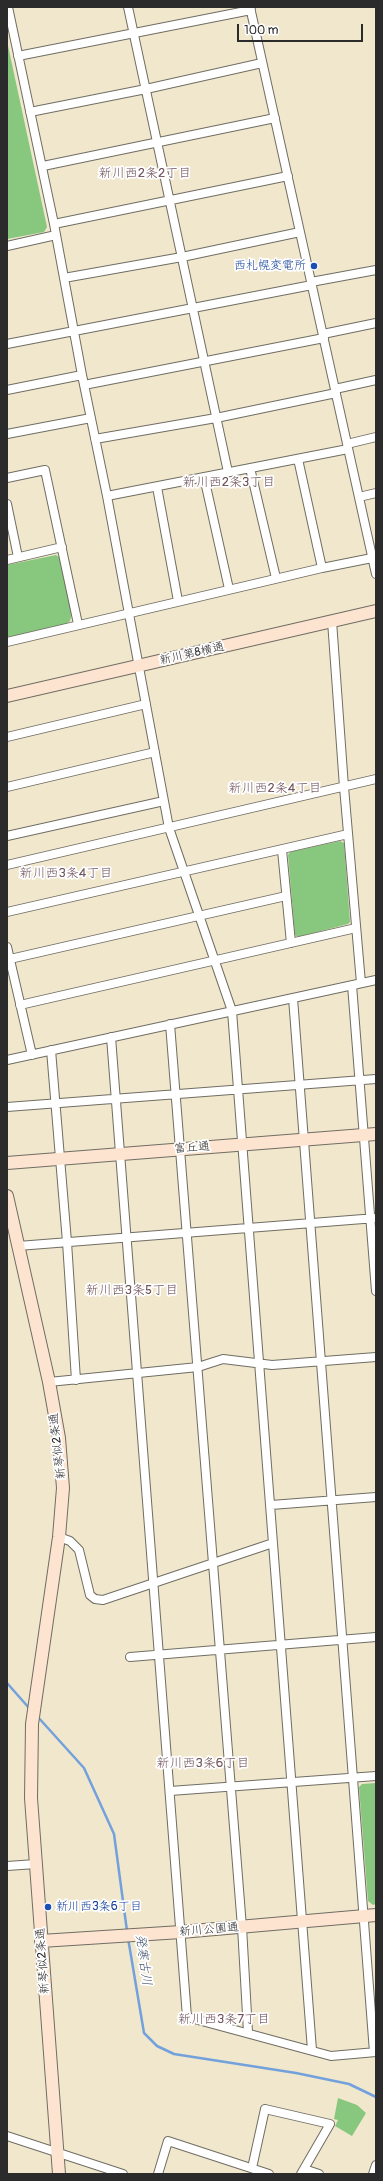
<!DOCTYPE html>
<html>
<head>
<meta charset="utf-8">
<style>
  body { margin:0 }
  #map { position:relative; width:383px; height:2181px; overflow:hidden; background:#f0e7cc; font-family:Pangolin,sans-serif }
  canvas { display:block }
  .frame { position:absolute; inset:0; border:8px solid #2b2b2b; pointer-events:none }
  .scale { position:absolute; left:237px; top:24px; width:126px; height:18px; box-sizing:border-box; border:2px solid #2b2b2b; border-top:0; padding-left:5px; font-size:12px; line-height:14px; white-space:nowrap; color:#2b2b2b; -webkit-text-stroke:3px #fff; paint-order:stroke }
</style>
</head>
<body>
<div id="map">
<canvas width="383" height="2181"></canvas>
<div class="frame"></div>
<div class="scale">100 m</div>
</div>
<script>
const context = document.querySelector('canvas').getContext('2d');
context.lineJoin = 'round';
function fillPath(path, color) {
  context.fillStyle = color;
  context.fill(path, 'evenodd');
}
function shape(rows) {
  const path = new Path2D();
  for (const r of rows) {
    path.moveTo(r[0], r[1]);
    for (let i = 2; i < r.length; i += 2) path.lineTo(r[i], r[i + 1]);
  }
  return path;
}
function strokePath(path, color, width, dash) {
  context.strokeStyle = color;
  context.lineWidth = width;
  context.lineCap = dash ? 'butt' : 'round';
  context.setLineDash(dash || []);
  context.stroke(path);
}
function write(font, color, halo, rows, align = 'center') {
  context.font = font + ' Pangolin,"Klee One",sans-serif';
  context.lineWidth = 3.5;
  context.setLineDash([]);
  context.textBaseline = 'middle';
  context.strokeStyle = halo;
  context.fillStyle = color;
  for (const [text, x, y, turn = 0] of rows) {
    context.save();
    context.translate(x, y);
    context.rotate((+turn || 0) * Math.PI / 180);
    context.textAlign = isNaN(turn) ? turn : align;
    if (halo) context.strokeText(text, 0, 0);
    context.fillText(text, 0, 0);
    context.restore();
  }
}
const green = shape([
  [7,41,47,227,44,232,7,239],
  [56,555,59,557,74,606,70,621,60,629,7,637,7,565],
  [340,841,344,843,350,922,348,924,298,937,295,935,288,855,290,852],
  [376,1783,376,1904,373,1905,368,1901,359,1787,362,1784],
  [338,2098,357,2105,366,2113,352,2136,335,2126,338,2120,334,2119]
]);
const stream = shape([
  [7,1683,29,1708],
  [37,1716,84,1768,114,1834,127,1931],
  [128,1938,144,2033,157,2046,174,2054,296,2073,349,2084,376,2097]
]);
const street = shape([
  [8,7,54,224,82,375,107,496,169,828,232,1011,312,2050],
  [128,7,228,472],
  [250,7,376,574],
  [18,56,251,10],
  [30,112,146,89,262,63],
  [43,166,275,118],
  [54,224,288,176],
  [7,246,56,235],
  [64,278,182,257,300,232],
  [311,282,376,270],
  [323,334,376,323],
  [7,344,312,285],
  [84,385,324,338],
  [335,389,376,380],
  [7,390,82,375],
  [7,434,91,418],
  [95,439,216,418,336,393],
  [347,444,376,437],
  [298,459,322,568],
  [250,468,276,578],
  [204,477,229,589],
  [7,478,45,470,78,624],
  [157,487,178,601],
  [107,496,348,449],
  [359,497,376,493],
  [7,504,18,557],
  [7,560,62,547],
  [332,621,344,787,361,983],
  [7,642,322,568,372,558],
  [7,737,146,704],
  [7,787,155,752],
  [7,836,164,801],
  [282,850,291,943],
  [7,865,376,779],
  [7,912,348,834],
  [7,947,32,1055],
  [10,959,286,896],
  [352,985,376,1291],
  [293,998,374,2052],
  [20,1005,356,928],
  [170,1024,242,1927,248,2032],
  [111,1037,187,2017,331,2056,376,2052],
  [51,1050,67,1242,76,1380],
  [7,1060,376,980],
  [7,1107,376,1079],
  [18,1246,376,1218],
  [49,1382,198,1367,223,1359,272,1365,376,1357],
  [271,1505,376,1497],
  [59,1537,70,1541,79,1550,90,1595,95,1599,103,1600,273,1543],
  [130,1657,376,1637],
  [170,1791,376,1776],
  [7,1866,36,1864],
  [7,2136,123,2174],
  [252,2168,265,2109,330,2124,301,2174],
  [304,2169,319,2174],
  [158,2174,168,2141,269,2174],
  [373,2174,376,2165]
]);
const secondary = shape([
  [7,696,376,611],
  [7,1163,376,1134],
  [7,1196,49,1382,59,1438,63,1488,59,1537,32,1724,31,1798,59,2174],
  [41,1941,181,1932,376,1915]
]);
const markers = [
  [314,266,4,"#1a4fb4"],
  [48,1907,4,"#1a4fb4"]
];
const transitNames = [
  ["西札幌変電所",306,266],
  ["新川西3条6丁目",56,1907,"left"]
];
const streetNames = [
  ["新川第8横通",192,654,-13],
  ["富丘通",192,1148,-4],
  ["新琴似2条通",58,1446,-97],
  ["新川公園通",209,1930,-5],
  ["新琴似2条通",43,1961,-94]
];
const neighbourhoodNames = [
  ["新川西2条2丁目",145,174],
  ["新川西2条3丁目",229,483],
  ["新川西2条4丁目",275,789],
  ["新川西3条4丁目",66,874],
  ["新川西3条5丁目",132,1291],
  ["新川西3条6丁目",203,1764],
  ["新川西3条7丁目",224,2020]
];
const waterNames = [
  ["発寒古川",143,1960,82]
];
fillPath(green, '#87c77e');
strokePath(stream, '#73a1dc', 2.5);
strokePath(street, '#706d63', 10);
strokePath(secondary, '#706d63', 14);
strokePath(street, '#fff', 8);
strokePath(secondary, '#fde4d1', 12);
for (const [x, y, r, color] of markers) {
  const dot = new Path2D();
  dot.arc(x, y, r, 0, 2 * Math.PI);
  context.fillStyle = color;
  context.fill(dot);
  strokePath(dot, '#fff', 1.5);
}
write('12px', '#164399', '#fff', transitNames, 'right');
write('12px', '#2b2b2b', '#fff', streetNames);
write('13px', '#71545d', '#fff', neighbourhoodNames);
write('italic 13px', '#485a72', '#fff', waterNames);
</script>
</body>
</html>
